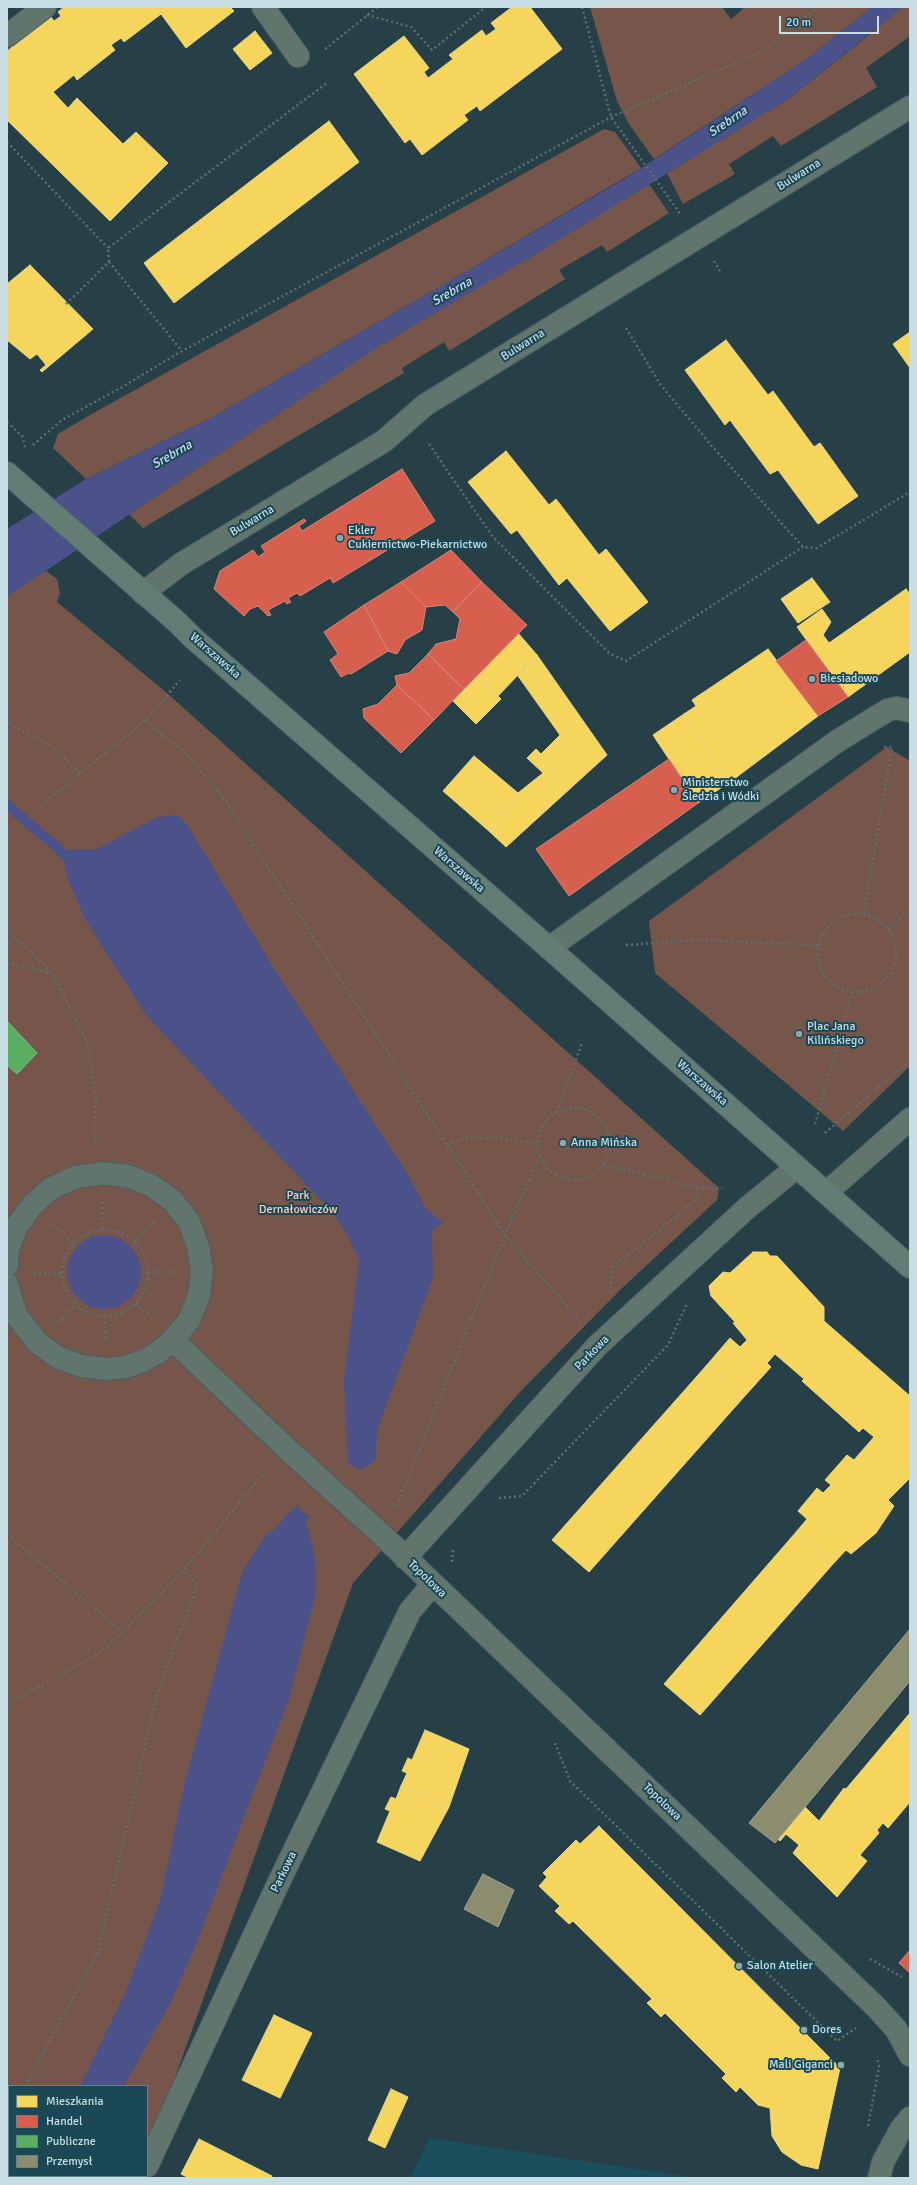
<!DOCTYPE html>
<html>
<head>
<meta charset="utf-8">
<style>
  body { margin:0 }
  #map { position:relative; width:917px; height:2185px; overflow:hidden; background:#274047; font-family:Signika,sans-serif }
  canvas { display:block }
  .frame { position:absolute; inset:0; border:8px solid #c7dee5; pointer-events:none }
  .legend { position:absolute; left:8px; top:2085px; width:140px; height:92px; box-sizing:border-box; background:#1a4854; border:1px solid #5f848e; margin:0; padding:5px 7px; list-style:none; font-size:12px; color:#c7dee5 }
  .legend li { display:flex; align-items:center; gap:8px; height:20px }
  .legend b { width:20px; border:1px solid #5f848e }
  .scale { position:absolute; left:779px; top:16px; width:100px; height:18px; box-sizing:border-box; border:2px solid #c7dee5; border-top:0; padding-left:5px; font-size:12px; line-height:14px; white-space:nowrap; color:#c7dee5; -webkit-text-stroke:3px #1a4854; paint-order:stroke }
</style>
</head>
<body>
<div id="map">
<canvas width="917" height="2185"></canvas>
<div class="frame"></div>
<ul class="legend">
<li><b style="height:11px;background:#f6d55c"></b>Mieszkania</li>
<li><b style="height:11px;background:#d6604d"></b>Handel</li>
<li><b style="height:11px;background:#5aae61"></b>Publiczne</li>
<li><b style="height:11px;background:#8c8c6e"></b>Przemysł</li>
</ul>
<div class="scale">20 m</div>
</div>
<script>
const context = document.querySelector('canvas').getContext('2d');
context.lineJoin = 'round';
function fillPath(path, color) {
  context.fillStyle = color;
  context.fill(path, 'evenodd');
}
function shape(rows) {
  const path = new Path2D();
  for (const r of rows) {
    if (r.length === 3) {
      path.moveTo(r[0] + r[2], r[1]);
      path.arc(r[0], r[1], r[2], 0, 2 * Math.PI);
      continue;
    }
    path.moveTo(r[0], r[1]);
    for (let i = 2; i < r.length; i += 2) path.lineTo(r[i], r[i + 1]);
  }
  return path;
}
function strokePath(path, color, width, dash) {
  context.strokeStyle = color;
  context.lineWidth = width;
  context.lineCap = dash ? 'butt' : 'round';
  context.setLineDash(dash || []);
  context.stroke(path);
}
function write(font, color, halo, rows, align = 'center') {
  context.font = font + ' Signika,sans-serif';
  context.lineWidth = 4;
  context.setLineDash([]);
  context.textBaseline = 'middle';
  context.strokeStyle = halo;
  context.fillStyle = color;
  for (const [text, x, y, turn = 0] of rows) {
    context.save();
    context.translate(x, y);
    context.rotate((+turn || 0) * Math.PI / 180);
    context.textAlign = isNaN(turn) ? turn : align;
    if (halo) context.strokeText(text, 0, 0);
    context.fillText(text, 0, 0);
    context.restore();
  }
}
const built = shape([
  [429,2138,697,2178,411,2178]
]);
const green = shape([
  [590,7,722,7,731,19,745,7,872,7,808,58,654,159,629,124,617,101],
  [901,7,910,7,910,36,866,68,877,87,781,146,773,136,729,164,735,174,683,204,667,173,788,99,874,31],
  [604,129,615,132,641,168,457,277,213,417,86,479,53,448,58,434,90,415],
  [649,184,669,213,607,252,602,245,559,270,565,279,449,351,444,342,402,368,404,373,143,528,129,514,379,346],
  [7,551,34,578,46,571,57,579,60,593,57,602,168,694,719,1188,717,1200,620,1290,520,1392,353,1583,147,2155,147,2086,9,2086,9,2176,139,2176,139,2178,7,2178],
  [887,747,910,761,910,1066,843,1131,655,973,649,921]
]);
const water = shape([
  [872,7,903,7,788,99,533,256,379,346,7,597,7,529,86,479,213,417,457,277,629,176,808,58],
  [177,815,187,824,275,970,404,1168,427,1210,443,1222,432,1231,433,1278,377,1431,376,1460,360,1470,348,1463,344,1380,359,1260,347,1234,333,1213,146,1015,85,919,68,879,64,862,53,850,97,849,158,817],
  [104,1272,37],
  [298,1505,301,1511,309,1516,306,1521,315,1556,316,1593,289,1699,261,1772,195,1947,171,2002,124,2086,80,2086,127,1989,160,1901,185,1782,242,1573,266,1534,275,1529,289,1512]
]);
const homes = shape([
  [64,7,230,7,234,11,186,48,161,14,124,42,121,38,111,45,115,50,77,80,74,75,53,92,68,108,77,98,123,144,136,132,168,163,110,221,7,120,7,51,51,17,54,21,61,16,58,12,64,7],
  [512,7,530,7,562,49,480,111,477,106,464,115,468,120,422,155,410,139,405,143,354,74,404,36,429,68,424,72,428,78,453,59,449,55,482,30,486,36,496,29,491,23,512,7],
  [255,31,272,53,250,70,233,49,255,31],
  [329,121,359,162,174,303,144,263,329,121],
  [30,265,93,329,42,372,40,370,46,365,37,354,30,359,7,340,7,284,30,265],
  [910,332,910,368,893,344,910,332],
  [726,340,768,395,773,391,814,447,820,443,858,496,818,524,778,470,770,474,730,420,725,425,685,370,726,340],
  [506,451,549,505,556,499,599,555,606,549,648,602,610,631,567,578,559,585,517,530,511,534,468,482,506,451],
  [812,578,830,602,798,623,781,599,812,578],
  [906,589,910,594,910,652,848,697,797,627,822,609,831,622,823,635,829,643,906,589],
  [518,633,537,655,498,696,477,676,518,633],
  [768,649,818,716,730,782,684,714,696,706,692,700,768,649],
  [537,655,607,755,506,847,490,832,518,793,543,773,527,758,536,749,541,754,560,735,518,676,537,655],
  [477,676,501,699,476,724,453,701,477,676],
  [684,714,730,782,698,803,653,735,684,714],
  [474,756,518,793,490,832,443,791,474,756],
  [753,1252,767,1252,770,1256,777,1256,824,1307,824,1321,910,1396,910,1478,888,1500,894,1506,876,1533,851,1554,846,1550,833,1564,797,1531,807,1519,798,1511,817,1488,823,1493,831,1485,825,1480,847,1455,854,1460,874,1437,863,1428,859,1432,802,1381,804,1379,775,1354,767,1363,771,1367,743,1398,706,1366,730,1338,740,1347,747,1340,733,1323,735,1322,711,1296,709,1286,723,1272,730,1273,753,1252],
  [706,1366,743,1398,589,1572,552,1540,706,1366],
  [797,1531,833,1564,700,1715,664,1684,797,1531],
  [910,1713,910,1802,888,1828,883,1823,877,1830,879,1833,860,1855,867,1861,837,1897,793,1853,799,1845,786,1834,780,1841,778,1839,805,1807,819,1821,844,1788,846,1789,910,1713],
  [425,1730,469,1749,449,1807,401,1786,407,1773,402,1771,408,1758,412,1760,425,1730],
  [401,1786,449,1807,420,1861,377,1842,390,1811,385,1809,391,1797,396,1799,401,1786],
  [599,1826,840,2068,818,2169,801,2165,782,2152,772,2136,770,2108,758,2105,740,2087,736,2092,722,2078,726,2074,665,2013,661,2017,647,2003,652,1999,573,1921,569,1924,555,1911,560,1906,539,1886,547,1877,543,1873,576,1840,580,1844,599,1826],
  [274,2015,312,2033,280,2098,242,2080,274,2015],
  [391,2089,408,2097,385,2148,368,2140,391,2089],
  [199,2139,272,2176,271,2178,189,2178,181,2174,199,2139]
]);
const shops = shape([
  [402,469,435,521,333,583,330,578,300,596,297,593,288,598,291,602,287,604,285,601,268,610,271,615,268,616,258,606,250,609,244,616,214,589,220,571,253,550,258,557,265,552,261,546,304,519,306,521,299,526,302,531,402,469],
  [451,550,482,582,453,612,445,605,426,607,401,582,451,550],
  [401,582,426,607,422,630,405,640,397,654,388,651,364,605,401,582],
  [482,582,527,625,464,689,428,654,436,644,456,639,460,619,453,612,482,582],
  [364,605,388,651,351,674,349,673,341,677,330,660,338,654,324,632,364,605],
  [806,640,848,697,818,716,776,661,806,640],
  [428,654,464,689,434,720,397,685,395,676,409,673,428,654],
  [397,685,434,720,401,753,364,718,363,709,378,704,397,685],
  [669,759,698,803,569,896,536,849,669,759],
  [910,1950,910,1973,899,1963,910,1950]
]);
const public = shape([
  [7,1021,37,1053,17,1074,7,1065,7,1021]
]);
const industry = shape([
  [910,1629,910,1681,775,1843,749,1823,910,1629],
  [483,1874,514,1890,498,1927,464,1909,483,1874]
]);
const stream = shape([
  [7,805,71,859]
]);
const path = shape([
  [582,7,611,117,681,215],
  [367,15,411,27,432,50,486,7],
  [325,49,378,7],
  [7,142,108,248],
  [714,261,720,271],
  [109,262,108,248,327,83],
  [66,304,109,262,182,351],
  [626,328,660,384,711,445,803,547,817,548,910,492],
  [7,422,22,436,26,450],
  [429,444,493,537,609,653,626,661,803,547],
  [33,445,62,420,122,387,182,351,611,117,763,51,817,7],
  [7,719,13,726,54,748,81,774],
  [145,721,189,756,226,802,505,1235,396,1508],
  [46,801,145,721,180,680],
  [857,953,39],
  [864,914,892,747,884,747],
  [7,929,52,973,87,1042,96,1099,94,1130,97,1146],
  [888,929,910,910],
  [626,945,695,940,818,945],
  [7,963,51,973],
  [574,1144,36],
  [557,1112,582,1043],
  [815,1124,852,992],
  [825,1133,910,1060],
  [447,1145,463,1138,501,1138,537,1144],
  [540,1156,505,1235,580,1321],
  [604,1165,699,1188,722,1188],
  [53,1224,73,1243],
  [102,1229,102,1202],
  [105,1273,43],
  [135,1242,154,1222],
  [148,1272,174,1272],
  [34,1274,62,1273],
  [611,1293,611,1274,613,1267,694,1202,699,1188],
  [136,1303,153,1319],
  [105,1316,106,1341],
  [58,1322,76,1305],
  [499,1498,522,1496,668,1345,687,1304],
  [7,1534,122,1632],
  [452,1562,453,1549],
  [7,1704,82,1663,105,1649,184,1570,267,1469],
  [555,1743,570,1781,837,2041,856,2028],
  [870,1959,902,1977],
  [25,2086,98,1952,157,1694,198,1584,184,1570],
  [7,2119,9,2116],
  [868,2126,879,2067,877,2057]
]);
const minor = shape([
  [263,7,298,56],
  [7,36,45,7],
  [143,593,181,564,384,441,425,405,910,107],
  [549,948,839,740,888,710,897,708,910,711],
  [827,1192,910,1119],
  [7,1265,8,1250,17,1226,32,1205,52,1188,76,1177,103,1173,128,1176,152,1186,173,1201,189,1222,198,1246,202,1271,199,1296,189,1320,173,1340,159,1352,143,1361,125,1367,106,1369,81,1366,57,1357,37,1342,16,1315,7,1284],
  [173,1340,286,1448,381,1534,875,2006,896,2029,910,2055],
  [405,1558,597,1346,747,1208,797,1167],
  [147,2166,277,1886,410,1611,433,1584],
  [879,2178,883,2162,901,2129,910,2118]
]);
const major = shape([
  [7,473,177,622,193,638,549,948,910,1267]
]);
const markers = [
  [340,538,4,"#8fa7ae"],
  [812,679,4,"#8fa7ae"],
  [674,790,4,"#8fa7ae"],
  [799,1034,4,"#8fa7ae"],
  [563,1143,4,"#8fa7ae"],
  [739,1966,4,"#8fa7ae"],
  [804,2030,4,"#8fa7ae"],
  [841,2065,4,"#8fa7ae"]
];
const streetNames = [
  ["Bulwarna",799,175,-32],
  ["Bulwarna",523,345,-32],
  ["Bulwarna",252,521,-31],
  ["Warszawska",215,656,41],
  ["Warszawska",459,870,41],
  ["Warszawska",702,1083,41],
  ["Parkowa",592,1353,-46],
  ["Topolowa",427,1579,44],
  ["Topolowa",662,1802,44],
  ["Parkowa",284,1872,-64]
];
const poiNames = [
  ["Ekler",348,531],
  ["Cukiernictwo-Piekarnictwo",348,545],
  ["Biesiadowo",820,679],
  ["Ministerstwo",682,783],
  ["Śledzia i Wódki",682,797],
  ["Plac Jana",807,1027],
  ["Kilińskiego",807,1041],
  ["Anna Mińska",571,1143],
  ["Salon Atelier",747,1966],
  ["Dores",812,2030],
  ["Mali Giganci",833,2065,"right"]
];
const parkNames = [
  ["Park",298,1196],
  ["Dernałowiczów",298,1210]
];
const waterNames = [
  ["Srebrna",728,122,-34],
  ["Srebrna",452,292,-30],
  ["Srebrna",172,455,-30]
];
fillPath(built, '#1a505d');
fillPath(green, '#76564b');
fillPath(water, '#4b5189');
fillPath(homes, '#f6d55c');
strokePath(homes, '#e8d885', 1);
fillPath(shops, '#d6604d');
strokePath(shops, '#d2867b', 1);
fillPath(public, '#5aae61');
strokePath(public, '#7bbc89', 1);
fillPath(industry, '#8c8c6e');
strokePath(industry, '#9ea592', 1);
strokePath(stream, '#4b5189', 10);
strokePath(minor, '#495e64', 24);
strokePath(major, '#495e64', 24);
strokePath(path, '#5e706d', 2.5, [2, 3]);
strokePath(minor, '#62756d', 22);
strokePath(major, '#637d75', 22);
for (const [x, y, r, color] of markers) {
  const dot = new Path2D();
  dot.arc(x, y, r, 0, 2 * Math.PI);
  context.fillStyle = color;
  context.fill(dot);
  strokePath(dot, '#1a4854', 1.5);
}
write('12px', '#c7dee5', '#1a4854', streetNames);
write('12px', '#c7dee5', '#1a4854', poiNames, 'left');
write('12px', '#f9cfc1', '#1a4854', parkNames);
write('italic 13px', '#d2d8fc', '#1a4854', waterNames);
</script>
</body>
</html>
